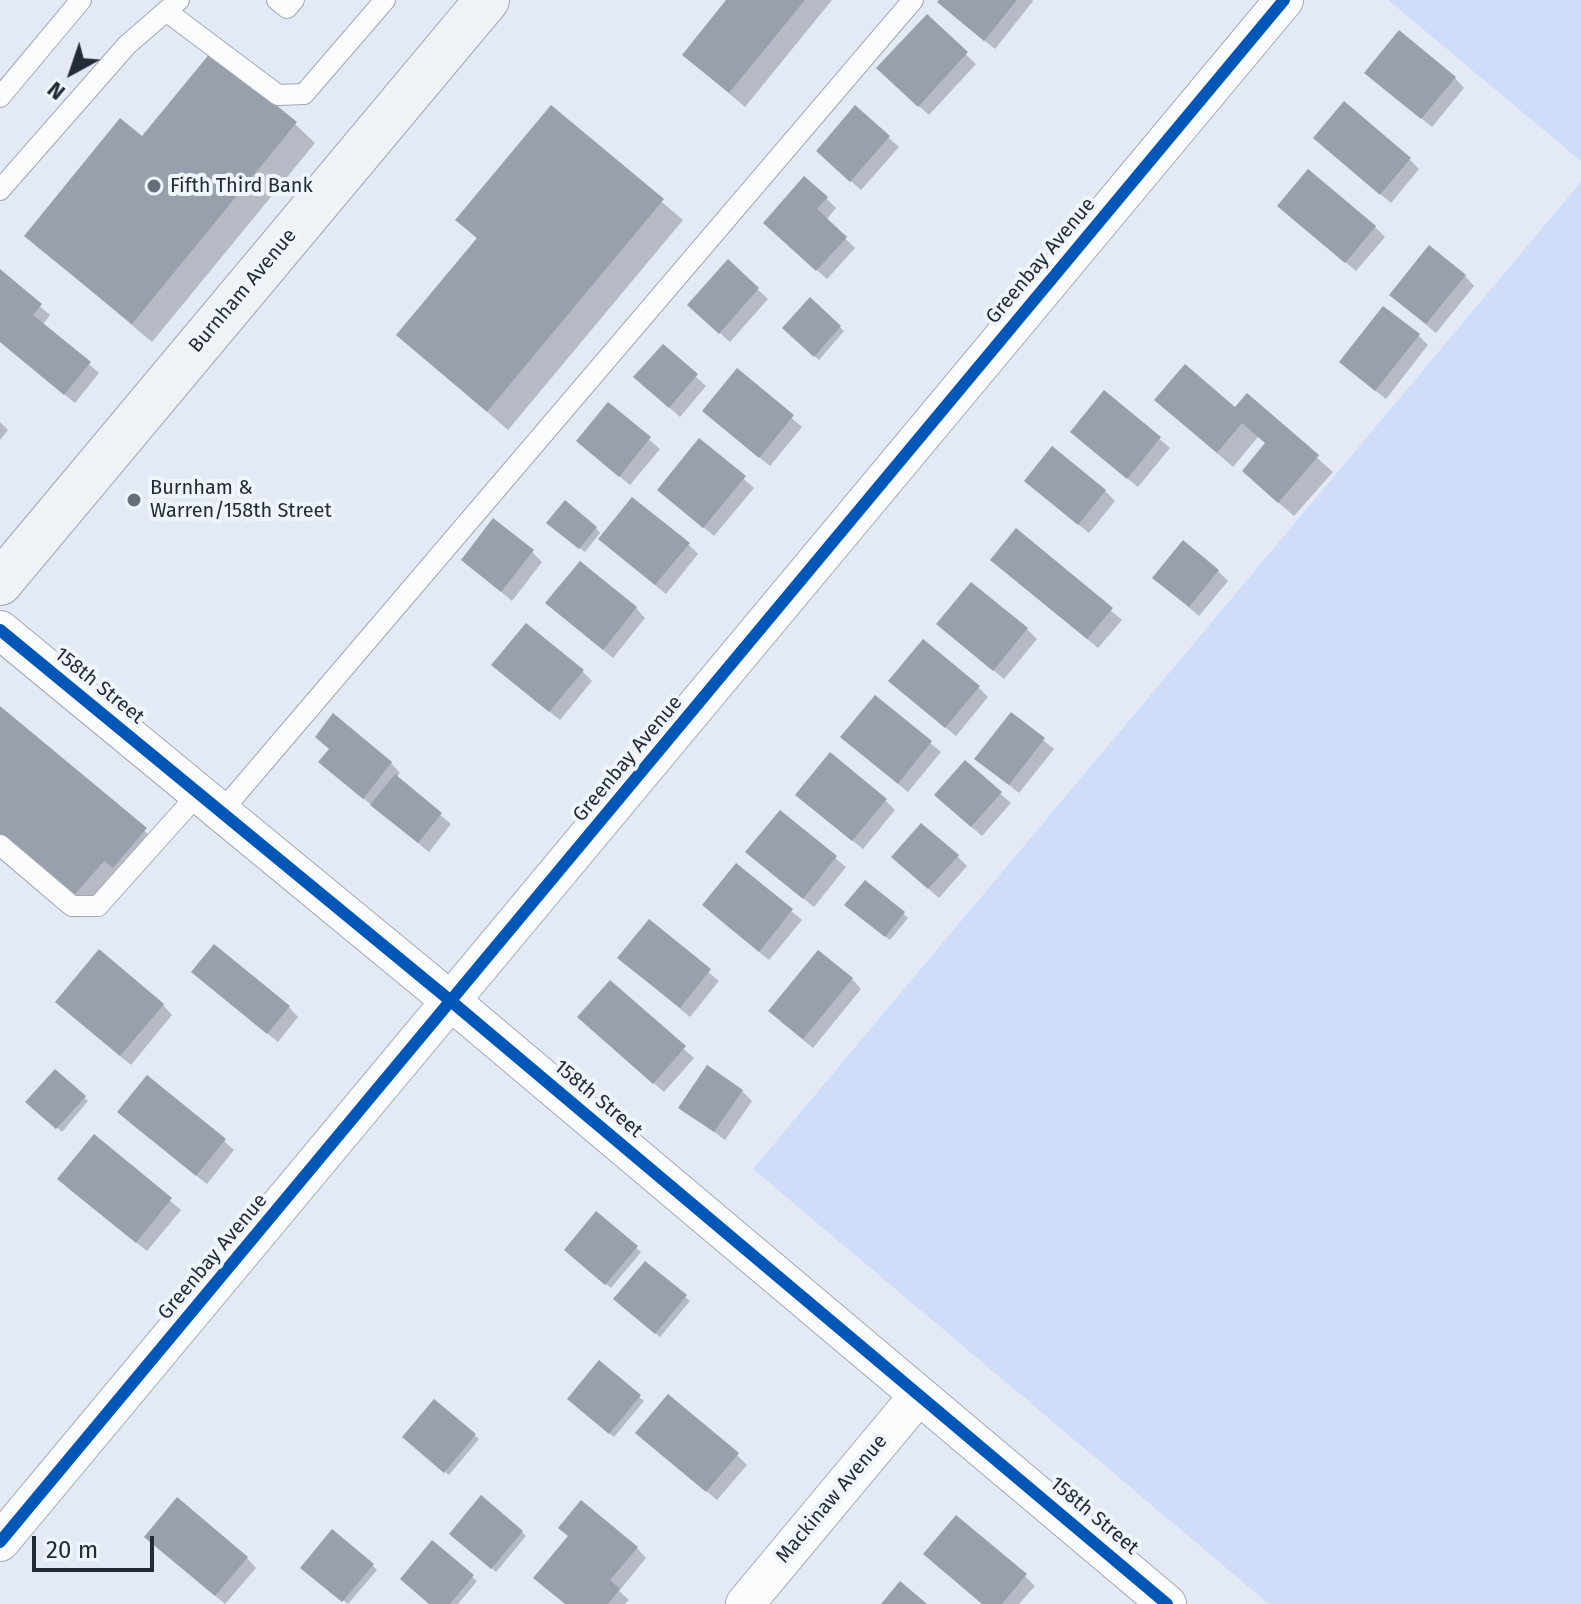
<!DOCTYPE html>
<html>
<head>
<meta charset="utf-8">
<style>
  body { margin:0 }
  #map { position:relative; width:1581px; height:1604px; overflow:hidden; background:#e3e9f5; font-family:"Fira Sans",sans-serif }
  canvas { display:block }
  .north { position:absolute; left:32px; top:32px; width:80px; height:80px; -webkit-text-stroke:6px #f0f4fb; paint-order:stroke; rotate:220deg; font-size:22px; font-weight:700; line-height:32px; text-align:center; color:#242b38 }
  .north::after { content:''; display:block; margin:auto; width:28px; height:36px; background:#242b38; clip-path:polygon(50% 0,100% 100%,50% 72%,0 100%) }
  .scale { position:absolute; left:32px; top:1536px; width:122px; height:36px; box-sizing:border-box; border:4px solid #242b38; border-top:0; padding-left:10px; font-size:24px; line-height:28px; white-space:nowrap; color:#242b38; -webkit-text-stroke:6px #f0f4fb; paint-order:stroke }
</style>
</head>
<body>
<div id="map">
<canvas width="1581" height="1604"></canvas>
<div class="north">N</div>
<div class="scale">20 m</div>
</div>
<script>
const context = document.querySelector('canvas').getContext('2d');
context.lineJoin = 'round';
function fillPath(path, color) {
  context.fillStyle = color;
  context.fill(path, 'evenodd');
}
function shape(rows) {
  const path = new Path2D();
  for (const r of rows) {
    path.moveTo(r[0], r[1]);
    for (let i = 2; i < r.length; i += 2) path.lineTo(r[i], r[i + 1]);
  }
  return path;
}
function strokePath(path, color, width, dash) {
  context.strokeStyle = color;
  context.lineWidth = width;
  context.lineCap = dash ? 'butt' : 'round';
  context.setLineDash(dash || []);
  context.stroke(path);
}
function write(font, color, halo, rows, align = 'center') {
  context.font = font + ' "Fira Sans",sans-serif';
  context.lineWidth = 8;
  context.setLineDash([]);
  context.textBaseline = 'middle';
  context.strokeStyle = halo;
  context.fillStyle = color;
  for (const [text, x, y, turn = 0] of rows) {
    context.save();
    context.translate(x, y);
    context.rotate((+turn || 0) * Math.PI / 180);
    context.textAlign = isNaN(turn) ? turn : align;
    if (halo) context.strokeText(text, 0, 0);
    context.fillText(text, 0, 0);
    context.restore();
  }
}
const green = shape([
  [1388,0,1581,0,1581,161],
  [1581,182,1581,1604,1269,1604,753,1169]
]);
const shadow = shape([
  [729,0,832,0,745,107,684,55],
  [941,0,1032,0,1033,1,995,49,949,12],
  [927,17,976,64,929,115,888,78],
  [1455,78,1464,88,1432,127,1377,82],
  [551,108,683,220,508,430,399,335,478,240,458,220],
  [855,108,899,147,861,190,828,160],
  [295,124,315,143,152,342,26,236,142,139],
  [1325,148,1410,160,1419,169,1391,203],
  [826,198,836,208,826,220,855,248,827,279,775,232],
  [1289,216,1375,227,1385,237,1356,271],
  [728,262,768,299,730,342,700,315],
  [0,272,50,315,43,325,99,373,75,403,0,342],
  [1465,276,1474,286,1436,333,1402,305],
  [810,300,844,331,819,360,784,328],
  [1418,335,1428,345,1386,399,1352,372],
  [663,347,706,386,680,417,646,387],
  [737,371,802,427,770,466,714,420],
  [1105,392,1170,448,1138,487,1082,442],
  [1247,396,1333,472,1294,516,1259,486,1267,444,1258,437,1233,467,1172,414,1236,410],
  [608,405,660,449,630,485,589,451],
  [0,422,8,430,0,440],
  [700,441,754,488,714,536,669,499],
  [1026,481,1105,491,1115,501,1089,533],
  [553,527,596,528,600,533,585,552],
  [1016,531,1122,620,1098,648,1002,569],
  [689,545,698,554,666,594,611,549],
  [532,552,542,562,512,601,463,560],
  [1218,571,1228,581,1199,616,1165,587],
  [636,608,645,618,613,658,558,613],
  [1027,629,1037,639,1004,679,949,633],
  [582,671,592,681,560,720,504,675],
  [978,687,988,697,956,736,901,691],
  [876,698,941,752,908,792,853,747],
  [0,708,160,844,87,913,0,840],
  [1011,715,1054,749,1019,793,987,768],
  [391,763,400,773,396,778,451,824,429,852,331,772],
  [965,763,1011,803,982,836,946,805],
  [885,800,895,810,863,849,807,804],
  [780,813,846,867,814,907,758,862],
  [957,856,967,866,939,898,904,867],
  [737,866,802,920,769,960,714,915],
  [851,909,903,913,908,918,890,940],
  [649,922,719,981,690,1017,630,967],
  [852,979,861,989,813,1048,780,1021],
  [204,982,289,1007,298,1017,278,1042],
  [610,983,694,1058,664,1092,589,1027],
  [163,1005,172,1015,131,1065,67,1012],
  [55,1072,88,1101,62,1132,28,1102],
  [742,1091,752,1101,725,1140,681,1107],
  [129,1122,224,1141,234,1150,207,1184],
  [94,1137,181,1210,147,1251,69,1189],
  [596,1214,641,1252,611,1288,571,1255],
  [685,1297,690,1301,660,1337,620,1303],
  [639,1397,644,1401,614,1437,574,1403],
  [474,1435,479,1439,449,1475,409,1442],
  [648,1442,737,1455,747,1465,717,1500],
  [522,1532,526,1536,496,1572,456,1538],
  [156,1546,247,1558,256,1568,225,1604],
  [637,1548,646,1558,619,1591,629,1600,625,1604,566,1604],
  [372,1565,377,1570,348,1604,307,1572],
  [1025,1576,1035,1586,1019,1604,983,1604],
  [472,1577,477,1581,458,1604,431,1604]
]);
const building = shape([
  [726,0,805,0,729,93,682,55],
  [939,0,1017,0,984,41,937,2],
  [927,14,968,52,918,107,876,68],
  [1399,30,1456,77,1421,119,1364,73],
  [211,52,297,122,132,324,24,236,120,118,142,136],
  [1344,101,1411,158,1380,195,1313,138],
  [551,105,664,199,487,412,396,335,477,238,455,220],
  [855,105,890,136,850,182,816,151],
  [1308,169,1376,226,1345,263,1277,206],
  [804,176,828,197,817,209,847,237,816,271,763,223],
  [1429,245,1466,275,1426,324,1389,295],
  [728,259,759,288,719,334,687,305],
  [0,269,42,304,33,315,91,362,64,395,0,342],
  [810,297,841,326,814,357,782,328],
  [1383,306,1420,334,1375,391,1339,362],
  [663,344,698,374,669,408,633,377],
  [1185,364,1235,407,1247,393,1319,455,1278,503,1242,471,1265,443,1242,423,1217,453,1154,400],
  [737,368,794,415,759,458,702,411],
  [1104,390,1161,437,1127,479,1070,432],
  [608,402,651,437,619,477,576,441],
  [699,438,746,476,703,528,657,490],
  [1052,446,1106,490,1078,525,1024,481],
  [632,497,690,543,655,585,598,539],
  [565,500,597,527,579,549,546,523],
  [493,518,534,550,501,592,461,560],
  [1016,528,1113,608,1087,639,990,560],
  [1183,540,1219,570,1189,607,1152,578],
  [580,561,637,607,603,650,545,603],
  [971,582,1028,628,993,671,936,624],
  [526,623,584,670,549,712,491,665],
  [923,639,980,686,945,728,888,681],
  [875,695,932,741,898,784,840,737],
  [0,706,147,828,113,868,104,861,71,899,0,840],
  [1011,712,1045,738,1009,785,974,759],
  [333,713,392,762,363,799,318,762,329,749,315,737],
  [830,752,887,799,852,841,795,795],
  [965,760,1002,792,971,827,934,795],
  [395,774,442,813,418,843,370,805],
  [780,810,837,856,803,899,745,852],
  [921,823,959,855,928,889,891,857],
  [736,863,793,909,759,952,702,905],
  [865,880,905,912,885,937,844,905],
  [649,919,711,969,680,1008,617,958],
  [214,944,290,1006,267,1034,191,972],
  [99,949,164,1004,120,1056,55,1002],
  [818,950,853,978,803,1039,768,1011],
  [610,980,686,1046,653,1084,577,1017],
  [707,1065,743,1090,714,1132,678,1108],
  [55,1069,86,1096,56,1129,25,1102],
  [147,1075,226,1139,196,1176,117,1112],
  [94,1134,172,1198,136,1243,57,1179],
  [596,1211,638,1246,605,1285,564,1250],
  [645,1261,687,1295,655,1334,613,1299],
  [599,1360,641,1395,609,1434,567,1399],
  [668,1394,739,1453,706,1492,635,1433],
  [434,1399,476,1434,444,1473,402,1437],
  [481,1495,523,1531,491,1569,449,1534],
  [177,1497,248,1557,215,1596,144,1537],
  [581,1500,638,1547,610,1580,620,1589,608,1604,565,1604,533,1578,568,1536,558,1528],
  [956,1515,1027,1574,1002,1604,982,1604,923,1554],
  [332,1529,374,1564,342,1602,300,1568],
  [432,1540,474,1575,450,1604,429,1604,400,1579],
  [900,1581,927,1604,881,1604]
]);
const lane = shape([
  [277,0,287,8,294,0],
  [166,11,278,95,304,94,385,0],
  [0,97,81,0],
  [0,190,127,45,179,0],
  [221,812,913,0],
  [0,845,72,906,98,906,199,793]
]);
const street = shape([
  [0,630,452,1002,1167,1604],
  [0,1542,1284,0],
  [745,1604,919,1395]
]);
const secondary = shape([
  [0,583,487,0]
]);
const cycleway = shape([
  [0,630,452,1002,1167,1604],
  [0,1542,1284,0]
]);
const markers = [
  [154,186,8,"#676e7a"],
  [134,500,8,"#676e7a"]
];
const poiNames = [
  ["Fifth Third Bank",170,186],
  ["Burnham &",150,488],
  ["Warren/158th Street",150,511]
];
const streetNames = [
  ["Greenbay Avenue",1041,261,-50],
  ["Burnham Avenue",243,291,-50],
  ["158th Street",99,686,39],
  ["Greenbay Avenue",628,759,-50],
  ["158th Street",598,1099,40],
  ["Greenbay Avenue",213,1257,-50],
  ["Mackinaw Avenue",832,1499,-50],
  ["158th Street",1094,1516,40]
];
fillPath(green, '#cfddf9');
fillPath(shadow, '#0003');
fillPath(building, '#9aa0ab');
strokePath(lane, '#a2a8b3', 22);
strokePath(street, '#a2a8b3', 40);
strokePath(secondary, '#a2a8b3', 46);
strokePath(lane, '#fbfcfe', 20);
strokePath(street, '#fbfcfe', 38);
strokePath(secondary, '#eff2f7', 44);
strokePath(cycleway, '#0057b8', 12);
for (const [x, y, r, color] of markers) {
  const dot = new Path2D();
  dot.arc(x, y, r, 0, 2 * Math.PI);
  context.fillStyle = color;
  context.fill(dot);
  strokePath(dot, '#f0f4fb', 3);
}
write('20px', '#242b38', '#f0f4fb', poiNames, 'left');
write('20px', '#242b38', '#f0f4fb', streetNames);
</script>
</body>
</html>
